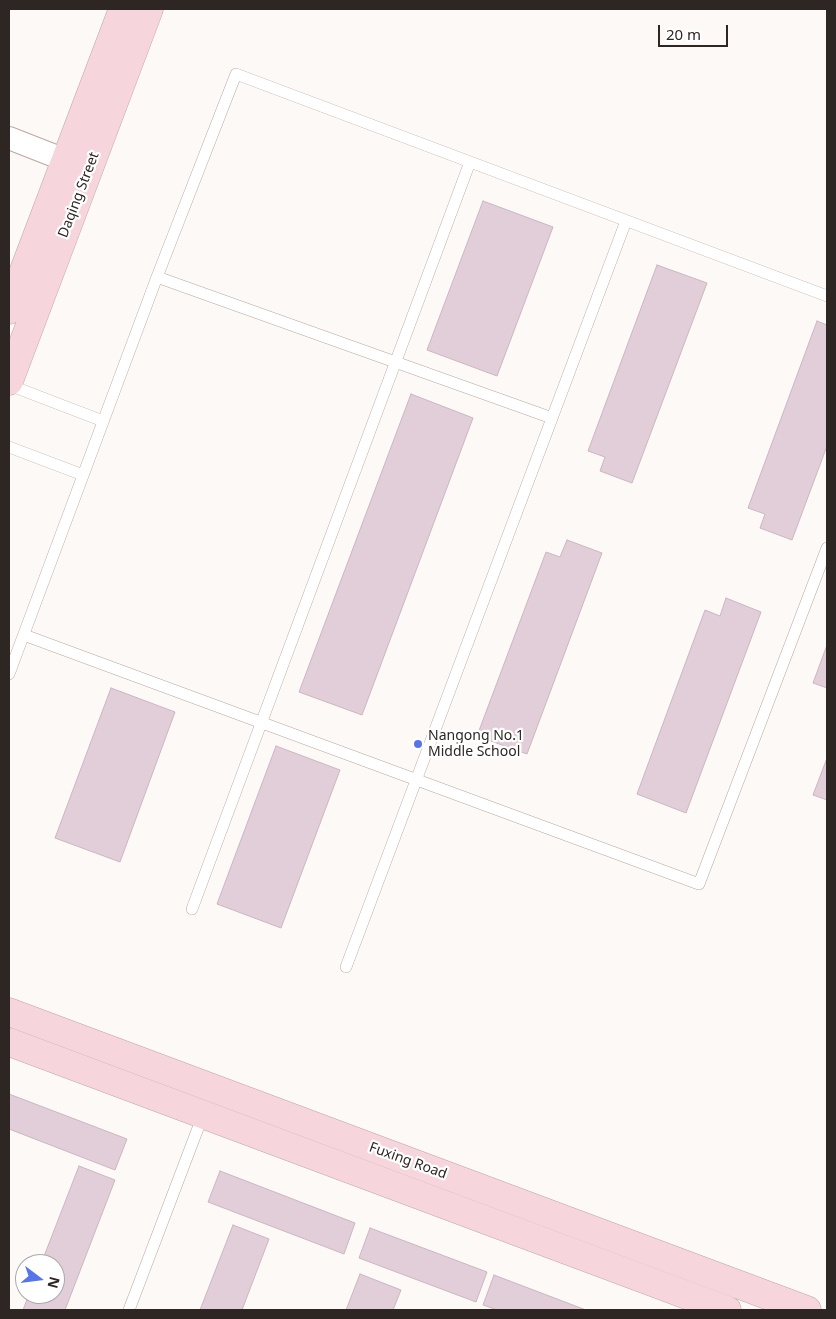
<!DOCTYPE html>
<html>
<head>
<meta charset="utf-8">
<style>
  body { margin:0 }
  #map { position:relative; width:836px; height:1319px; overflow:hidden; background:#fdf9f7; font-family:"Noto Sans",sans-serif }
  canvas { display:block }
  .frame { position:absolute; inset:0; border:10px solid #2e2623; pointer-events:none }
  .north { position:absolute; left:15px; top:1254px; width:50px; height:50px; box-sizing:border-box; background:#fff; border:1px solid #aba8a7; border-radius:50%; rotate:105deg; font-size:14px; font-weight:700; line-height:20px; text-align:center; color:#2e2623 }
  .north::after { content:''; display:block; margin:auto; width:18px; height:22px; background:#5675ea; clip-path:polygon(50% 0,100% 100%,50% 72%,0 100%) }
  .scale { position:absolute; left:658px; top:25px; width:70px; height:22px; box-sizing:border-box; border:2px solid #2e2623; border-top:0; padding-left:6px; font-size:15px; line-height:18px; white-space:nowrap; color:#2e2623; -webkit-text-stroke:4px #fff; paint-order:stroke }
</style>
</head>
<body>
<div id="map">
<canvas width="836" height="1319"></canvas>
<div class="frame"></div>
<div class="north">N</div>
<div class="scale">20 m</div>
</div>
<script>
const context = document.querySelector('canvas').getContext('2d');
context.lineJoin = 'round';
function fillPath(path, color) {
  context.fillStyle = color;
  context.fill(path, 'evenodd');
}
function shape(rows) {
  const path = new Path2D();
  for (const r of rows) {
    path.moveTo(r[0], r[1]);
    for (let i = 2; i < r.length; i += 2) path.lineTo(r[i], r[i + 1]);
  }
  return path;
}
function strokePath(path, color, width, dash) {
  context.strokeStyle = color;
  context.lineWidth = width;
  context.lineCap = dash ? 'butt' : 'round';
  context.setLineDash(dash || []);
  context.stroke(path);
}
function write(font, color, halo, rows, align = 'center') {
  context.font = font + ' "Noto Sans",sans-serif';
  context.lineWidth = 4.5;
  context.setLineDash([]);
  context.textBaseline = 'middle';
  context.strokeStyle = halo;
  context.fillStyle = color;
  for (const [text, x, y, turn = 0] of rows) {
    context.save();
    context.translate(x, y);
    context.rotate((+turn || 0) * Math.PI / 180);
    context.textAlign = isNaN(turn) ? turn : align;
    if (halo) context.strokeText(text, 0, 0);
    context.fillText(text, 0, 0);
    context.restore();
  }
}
const building = shape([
  [483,201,553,227,497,376,427,350,483,201],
  [657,265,707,283,632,483,600,471,605,457,588,451,657,265],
  [817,321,827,325,827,446,792,540,760,528,765,514,748,508,817,321],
  [411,394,473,418,362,715,299,692,411,394],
  [567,540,602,553,527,754,477,736,546,552,560,557,567,540],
  [726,598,761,612,686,813,637,794,705,610,720,616,726,598],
  [827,645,827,688,813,683,827,645],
  [111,688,175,712,120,862,55,838,111,688],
  [276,746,340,770,281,928,217,904,276,746],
  [827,758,827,800,813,795,827,758],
  [9,1094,127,1139,115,1170,9,1129,9,1094],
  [79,1166,115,1180,65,1310,23,1310,29,1294,55,1294,55,1264,41,1264,79,1166],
  [220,1171,355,1223,344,1254,208,1202,220,1171],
  [233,1225,269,1239,242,1310,200,1310,233,1225],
  [370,1228,487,1272,476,1302,359,1258,370,1228],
  [360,1274,401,1290,393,1310,346,1310,360,1274],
  [494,1275,586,1310,497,1310,483,1305,494,1275]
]);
const lane = shape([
  [157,277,552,418],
  [9,385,103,421],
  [9,447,83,475],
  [24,635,699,884,827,548],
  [9,674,157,277,236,74,827,296],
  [192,909,470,162],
  [346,967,626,221],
  [129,1310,203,1115]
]);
const street = shape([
  [9,138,65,160]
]);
const secondary = shape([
  [9,310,123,9],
  [9,381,149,9],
  [9,1012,807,1310],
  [9,1042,727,1310]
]);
const markers = [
  [418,744,5,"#5675ea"]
];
const streetNames = [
  ["Daqing Street",79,195,-69],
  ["Fuxing Road",408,1161,20]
];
const poiNames = [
  ["Nangong No.1",428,736],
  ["Middle School",428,752]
];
fillPath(building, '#e2ced9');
strokePath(building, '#cab6c1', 1);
strokePath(lane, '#bca79f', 12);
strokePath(street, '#bca79f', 24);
strokePath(secondary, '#bca79f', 29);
strokePath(lane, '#fff', 11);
strokePath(street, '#fff', 22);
strokePath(secondary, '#f7d5dd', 28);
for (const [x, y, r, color] of markers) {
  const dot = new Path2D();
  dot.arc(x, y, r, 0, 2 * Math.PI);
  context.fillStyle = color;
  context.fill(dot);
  strokePath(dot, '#fff', 2);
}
write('14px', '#2e2623', '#fff', streetNames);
write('14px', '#2e2623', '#fff', poiNames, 'left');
</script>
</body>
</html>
